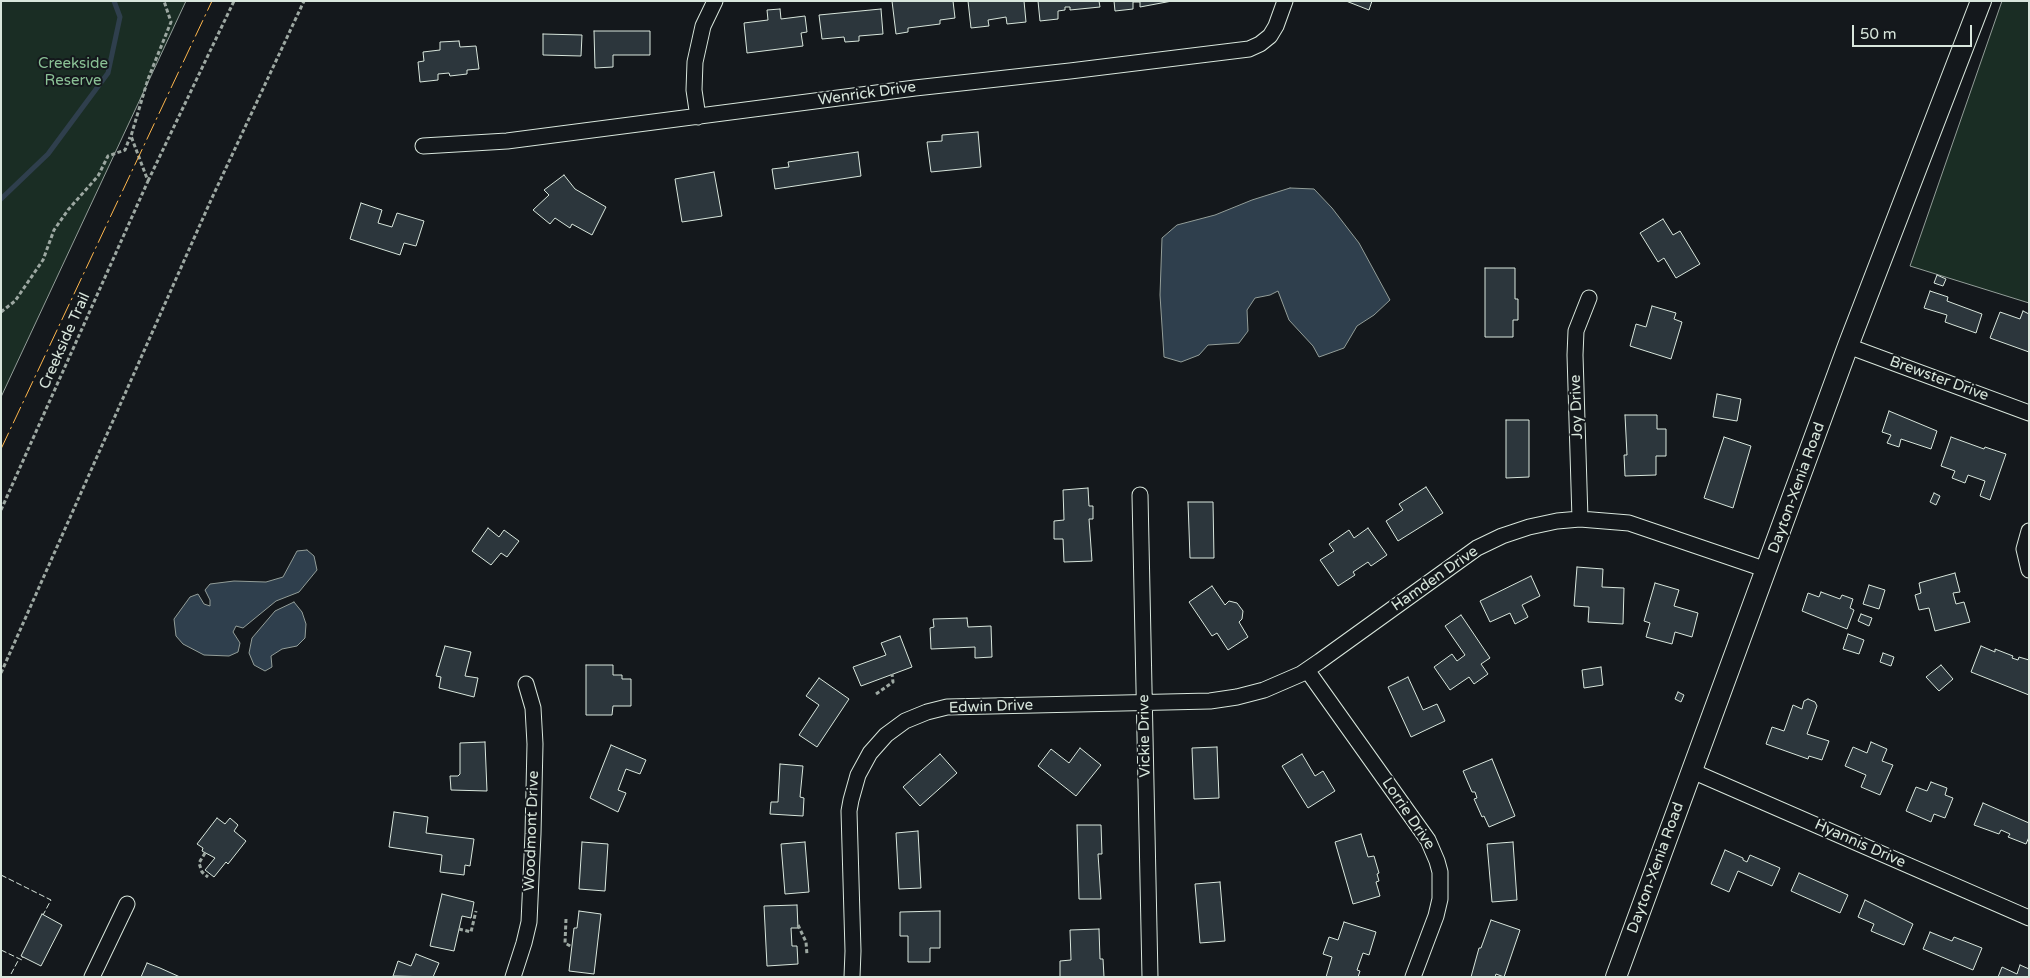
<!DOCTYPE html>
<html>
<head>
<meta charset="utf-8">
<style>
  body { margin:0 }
  #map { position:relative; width:2030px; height:978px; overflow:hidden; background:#14181c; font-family:"Varela Round",sans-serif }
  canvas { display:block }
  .frame { position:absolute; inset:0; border:2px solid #d8e6dc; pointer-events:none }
  .scale { position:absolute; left:1852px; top:25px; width:120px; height:22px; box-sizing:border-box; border:2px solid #d8e6dc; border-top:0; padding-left:6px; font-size:15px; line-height:18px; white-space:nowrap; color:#d8e6dc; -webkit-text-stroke:4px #14181c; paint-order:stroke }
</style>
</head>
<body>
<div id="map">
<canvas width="2030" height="978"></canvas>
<div class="frame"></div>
<div class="scale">50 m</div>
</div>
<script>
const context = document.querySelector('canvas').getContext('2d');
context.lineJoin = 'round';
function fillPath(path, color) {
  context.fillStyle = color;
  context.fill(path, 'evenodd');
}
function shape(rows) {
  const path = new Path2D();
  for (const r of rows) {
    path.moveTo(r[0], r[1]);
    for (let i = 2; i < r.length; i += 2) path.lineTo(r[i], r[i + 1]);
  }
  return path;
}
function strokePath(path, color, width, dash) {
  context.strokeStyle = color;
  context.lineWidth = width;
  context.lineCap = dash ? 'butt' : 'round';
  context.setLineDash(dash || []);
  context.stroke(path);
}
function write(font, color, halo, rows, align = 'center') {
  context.font = font + ' "Varela Round",sans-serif';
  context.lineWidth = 4;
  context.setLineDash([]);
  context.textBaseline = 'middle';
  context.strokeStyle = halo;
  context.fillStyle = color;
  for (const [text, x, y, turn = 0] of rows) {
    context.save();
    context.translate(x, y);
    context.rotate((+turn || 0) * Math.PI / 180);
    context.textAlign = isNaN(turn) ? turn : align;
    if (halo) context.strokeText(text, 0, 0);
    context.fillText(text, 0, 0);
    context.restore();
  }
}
const green = shape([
  [1,1,186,1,1,397,1,1],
  [2002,1,2029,1,2029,303,1910,266,2002,1]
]);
const water = shape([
  [1290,188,1314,189,1332,208,1359,243,1390,300,1374,315,1357,326,1344,348,1319,357,1313,346,1289,320,1278,291,1270,295,1255,298,1247,310,1248,331,1239,343,1208,345,1199,355,1181,362,1164,357,1160,295,1162,238,1177,225,1215,215,1252,200,1290,188],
  [307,550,314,556,317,570,299,592,276,601,243,628,236,626,233,632,240,643,238,652,229,656,204,655,183,644,176,636,174,619,190,597,198,594,204,604,210,606,210,600,205,590,210,584,234,581,266,582,283,577,297,551,307,550],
  [294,602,302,612,306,624,305,638,297,646,282,649,271,656,272,667,265,671,254,665,249,653,252,638,275,611,294,602]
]);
const stream = shape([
  [1,199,48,154,108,73,120,17,114,1]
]);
const building = shape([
  [892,1,953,1,955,18,940,20,940,24,908,28,908,32,896,34,892,1],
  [968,1,1024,1,1026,22,1007,24,1006,17,988,20,989,26,971,28,968,1],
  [1038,1,1099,1,1100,7,1070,10,1070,7,1065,7,1065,10,1058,11,1058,19,1040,21,1038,1],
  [1114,1,1172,1,1140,7,1140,2,1133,2,1133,9,1115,11,1114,1],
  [1346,1,1372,1,1369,10,1346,1],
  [780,9,781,19,805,16,807,32,801,33,803,46,747,53,744,23,768,20,767,10,780,9],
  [881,9,883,34,859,36,859,41,845,42,844,37,822,39,819,15,881,9],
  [594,31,650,31,650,55,613,55,613,67,595,68,594,31],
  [543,34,582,35,581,56,543,55,543,34],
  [459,41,460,47,476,46,479,69,467,70,467,74,450,76,449,73,438,74,438,80,420,82,418,62,424,61,423,52,440,50,440,42,459,41],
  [978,132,981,167,931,172,927,142,942,141,942,135,978,132],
  [858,152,861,176,775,189,772,169,789,167,788,162,858,152],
  [714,172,722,216,682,222,675,179,714,172],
  [564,175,575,189,606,207,592,235,572,224,570,228,555,218,550,224,533,210,549,195,544,190,564,175],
  [361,203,382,210,378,223,392,227,397,213,424,221,416,246,404,243,400,255,350,239,361,203],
  [1663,219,1673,235,1680,231,1700,264,1676,278,1664,258,1658,262,1640,233,1663,219],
  [1485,268,1515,268,1515,299,1518,299,1518,320,1513,320,1513,337,1485,337,1485,268],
  [1937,275,1946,279,1943,286,1934,283,1937,275],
  [1930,291,1948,297,1947,301,1982,314,1976,333,1945,322,1947,315,1924,308,1930,291],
  [1652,306,1676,313,1674,319,1682,322,1671,359,1630,346,1636,324,1646,327,1652,306],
  [2023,311,2029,314,2029,352,1990,338,2000,312,2020,319,2023,311],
  [1717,394,1741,399,1737,421,1713,417,1717,394],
  [1889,411,1937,431,1931,449,1901,439,1899,447,1887,443,1891,435,1882,432,1889,411],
  [1625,415,1657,415,1657,429,1666,429,1666,456,1656,456,1656,475,1625,476,1624,455,1627,455,1625,415],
  [1506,420,1529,420,1529,477,1506,478,1506,420],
  [1724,437,1751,446,1733,508,1704,498,1724,437],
  [1951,437,1984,449,1985,447,2006,454,1990,500,1980,496,1985,481,1968,475,1965,483,1952,478,1955,471,1941,466,1951,437],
  [1426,487,1443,513,1398,541,1386,521,1403,510,1399,504,1426,487],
  [1088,488,1089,506,1093,506,1093,519,1089,519,1092,561,1064,562,1063,539,1054,539,1054,521,1064,520,1063,490,1088,488],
  [1934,493,1940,496,1936,505,1930,502,1934,493],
  [1188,502,1213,502,1214,558,1190,558,1188,502],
  [488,528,499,537,504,530,519,541,507,557,501,553,491,565,472,551,488,528],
  [1368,528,1387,555,1371,566,1368,562,1353,572,1355,575,1338,586,1320,560,1334,551,1329,544,1349,530,1354,538,1368,528],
  [1577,567,1603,569,1602,587,1624,588,1623,624,1588,622,1589,607,1574,606,1577,567],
  [1955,573,1960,592,1953,593,1956,604,1964,602,1970,622,1935,631,1929,608,1919,610,1915,595,1921,593,1919,583,1955,573],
  [1531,576,1540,596,1522,605,1528,617,1515,624,1510,613,1490,622,1480,601,1531,576],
  [1655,583,1679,590,1674,606,1698,613,1692,637,1675,632,1672,644,1646,637,1650,623,1644,621,1655,583],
  [1869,585,1885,590,1879,609,1863,604,1869,585],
  [1212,586,1225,605,1229,601,1237,603,1243,611,1242,619,1239,622,1248,637,1228,650,1217,633,1212,636,1189,602,1212,586],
  [1821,592,1840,599,1842,595,1853,599,1850,608,1854,610,1847,629,1802,611,1808,593,1819,597,1821,592],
  [1861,614,1872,618,1869,626,1858,621,1861,614],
  [1461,615,1490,658,1481,664,1488,674,1474,684,1469,677,1450,690,1434,667,1452,654,1457,661,1465,655,1445,626,1461,615],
  [967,618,968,627,991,626,992,657,975,658,975,647,931,649,930,628,934,627,933,619,967,618],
  [1848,634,1864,640,1859,654,1843,649,1848,634],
  [900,636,912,667,861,686,853,667,886,655,881,643,900,636],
  [445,646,471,652,465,676,478,678,474,697,439,688,441,677,436,676,445,646],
  [1981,646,1995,652,1995,649,2013,656,2012,658,2018,660,2019,657,2029,660,2029,695,1971,672,1981,646],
  [1883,653,1894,657,1891,666,1880,662,1883,653],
  [586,665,613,665,613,675,622,675,622,679,631,679,631,706,613,706,612,715,586,715,586,665],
  [1941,665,1953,679,1939,691,1926,677,1941,665],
  [1601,667,1603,685,1584,688,1582,670,1601,667],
  [1408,677,1423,710,1437,704,1445,721,1411,737,1388,687,1408,677],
  [819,678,849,699,817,747,799,735,819,705,806,696,819,678],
  [1678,692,1684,695,1681,702,1675,699,1678,692],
  [1808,699,1815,702,1817,706,1807,734,1829,741,1822,760,1809,756,1808,759,1766,744,1772,727,1784,731,1793,705,1802,709,1804,701,1808,699],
  [485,742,487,791,451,790,450,776,458,776,460,774,460,743,485,742],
  [1871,742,1887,749,1882,761,1893,765,1880,795,1861,787,1866,775,1845,766,1853,747,1867,753,1871,742],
  [611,745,646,760,640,774,626,769,618,790,626,793,618,812,590,798,611,745],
  [1217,747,1219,798,1194,799,1192,748,1217,747],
  [1080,748,1101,765,1076,796,1038,766,1051,749,1069,763,1080,748],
  [940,754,957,773,920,806,903,787,940,754],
  [1302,754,1315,776,1323,771,1335,791,1308,808,1282,766,1302,754],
  [1492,759,1515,816,1489,827,1484,816,1482,817,1474,799,1477,798,1475,792,1472,792,1463,771,1492,759],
  [780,764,803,766,800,797,804,798,803,816,770,814,771,802,778,802,780,764],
  [1931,782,1947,788,1945,795,1953,798,1945,818,1934,814,1931,822,1906,811,1916,787,1927,791,1931,782],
  [1983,803,2029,823,2029,837,2026,844,2008,837,2010,834,2001,830,1999,834,1974,825,1983,803],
  [394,812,428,817,426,833,474,839,470,866,465,865,464,875,440,872,442,855,389,847,394,812],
  [217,818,225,824,230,818,238,825,234,831,246,841,228,864,226,862,214,877,205,870,215,858,202,851,203,848,197,844,217,818],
  [1077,825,1101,825,1102,854,1098,854,1101,899,1079,899,1077,825],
  [918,831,921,888,899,889,896,833,918,831],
  [1361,834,1368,857,1374,856,1379,873,1377,874,1379,881,1376,882,1380,896,1353,904,1335,842,1361,834],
  [582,842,608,844,605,891,579,889,582,842],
  [805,842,809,892,785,894,781,844,805,842],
  [1513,842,1517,900,1492,902,1487,844,1513,842],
  [1725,850,1743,858,1743,860,1747,862,1750,855,1780,868,1772,886,1738,871,1729,892,1711,884,1725,850],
  [1799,873,1848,895,1840,913,1791,891,1799,873],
  [1220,882,1225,941,1200,943,1195,884,1220,882],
  [442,894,474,902,471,918,462,916,454,951,430,946,442,894],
  [1865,900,1913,924,1904,945,1871,931,1874,924,1858,917,1865,900],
  [797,905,798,928,791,928,792,946,797,946,798,964,767,966,764,906,797,905],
  [579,911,601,914,594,974,569,971,574,928,577,928,579,911],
  [940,911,940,948,930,948,930,962,908,962,908,936,900,936,900,912,940,911],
  [42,914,62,925,41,966,21,956,42,914],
  [1491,920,1520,930,1504,977,1496,974,1495,977,1471,977,1479,948,1481,948,1491,920],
  [1344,922,1376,932,1369,955,1363,953,1357,970,1360,971,1358,977,1326,977,1332,957,1323,954,1329,937,1338,940,1344,922],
  [1099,929,1100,959,1103,959,1104,977,1060,977,1060,961,1071,960,1070,930,1099,929],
  [1930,932,1952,941,1954,937,1982,948,1973,970,1923,949,1930,932],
  [416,954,439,963,433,977,393,976,398,961,411,966,416,954],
  [147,963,160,968,180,977,141,977,147,963],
  [2020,965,2029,969,2029,977,1998,977,2002,967,2017,974,2020,965]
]);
const path = shape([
  [148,181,234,1],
  [1,312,15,301,43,260,54,230,68,210,98,176,108,156,125,150,130,137],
  [1,510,148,181,131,136,148,79,171,22,164,1],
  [1,673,211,200,304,1],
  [876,694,893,682,892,674],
  [205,853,199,863,202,872,208,877],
  [566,919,565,943,572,947],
  [798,925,806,942,807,955],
  [459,929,471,932,476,911]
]);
const street = shape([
  [698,117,694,90,695,62,703,26,715,1],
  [423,146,507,141,915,88,1070,71,1249,49,1260,44,1270,36,1276,26,1285,1],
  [1848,346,2029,413],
  [1140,495,1150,977],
  [1580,519,1575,355,1576,331,1589,298],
  [2029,531,2024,549,2029,570],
  [1307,670,1428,840,1437,861,1440,872,1440,899,1436,916,1413,977],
  [1692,771,2029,918],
  [92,977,127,904],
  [513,977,524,943,529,922,533,834,535,744,533,708,526,684],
  [852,977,853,951,849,811,851,800,858,775,870,753,886,735,905,721,927,712,947,707,1210,701,1237,697,1264,690,1301,674,1320,661,1477,548,1502,536,1529,527,1557,521,1580,519,1629,523,1767,570]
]);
const secondary = shape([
  [1616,977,1848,346,1981,1]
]);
const fence = shape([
  [1,875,51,900,43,915],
  [1,950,22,960,23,957],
  [11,974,19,959]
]);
const power = shape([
  [1,449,212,1]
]);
const parkNames = [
  ["Creekside",73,64],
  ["Reserve",73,81]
];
const streetNames = [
  ["Wenrick Drive",867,94,-8],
  ["Creekside Trail",65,341,-66],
  ["Brewster Drive",1939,379,20],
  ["Joy Drive",1577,407,-92],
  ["Dayton-Xenia Road",1797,488,-70],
  ["Hamden Drive",1435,579,-35],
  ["Edwin Drive",991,707,-2],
  ["Vickie Drive",1145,736,-91],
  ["Lorrie Drive",1408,814,56],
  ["Woodmont Drive",532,831,-88],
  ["Hyannis Drive",1860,844,24],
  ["Dayton-Xenia Road",1656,868,-70]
];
fillPath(green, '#1a2d24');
strokePath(green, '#939e99', 1);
fillPath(water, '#2f3f4d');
strokePath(water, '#939e99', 1);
strokePath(stream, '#2f3f4d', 5);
fillPath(building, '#2c363c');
strokePath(building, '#d8e6dc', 1);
strokePath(street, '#d8e6dc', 17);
strokePath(secondary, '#d8e6dc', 22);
strokePath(path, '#9da8a2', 3, [4, 2.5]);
strokePath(street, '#14181c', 15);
strokePath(secondary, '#14181c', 20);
strokePath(fence, '#d8e6dc', 1, [6, 2.5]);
strokePath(power, '#ffb74d', 1, [18, 4, 2.5, 4]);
write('15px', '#8ac095', '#14181c', parkNames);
write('15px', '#d8e6dc', '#14181c', streetNames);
</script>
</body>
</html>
